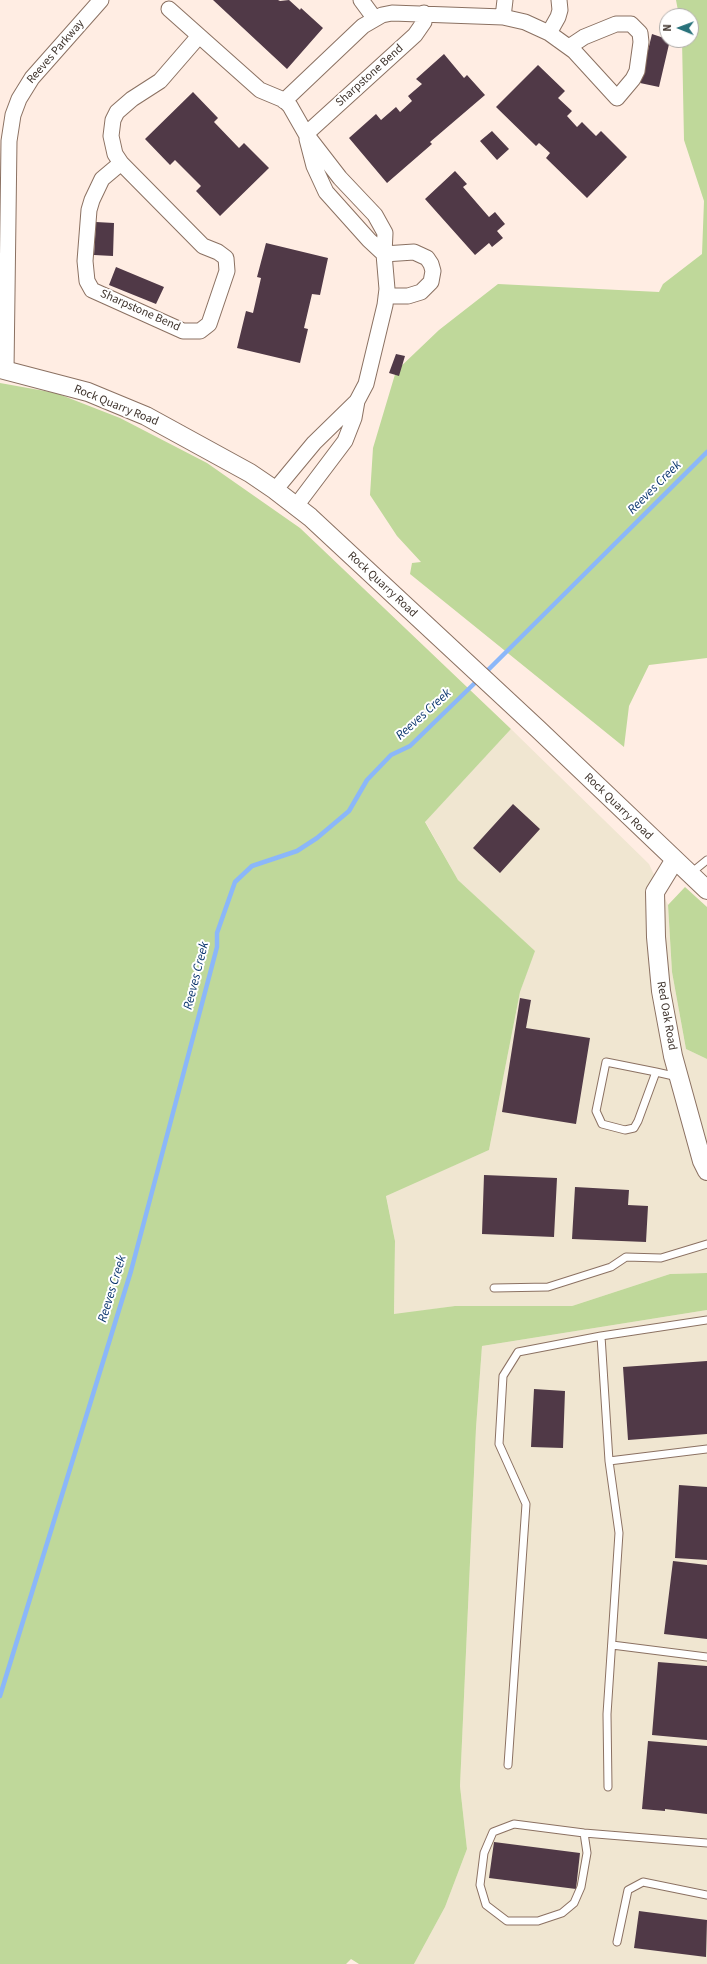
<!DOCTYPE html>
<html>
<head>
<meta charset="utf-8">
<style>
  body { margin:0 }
  #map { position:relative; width:707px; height:1964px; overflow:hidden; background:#ffede3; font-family:"Source Sans 3",sans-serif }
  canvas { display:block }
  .north { position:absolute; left:659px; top:8px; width:40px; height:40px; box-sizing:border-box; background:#fff; border:1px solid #b2aeab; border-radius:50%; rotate:271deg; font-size:11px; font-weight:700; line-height:16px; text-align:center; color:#3f342d }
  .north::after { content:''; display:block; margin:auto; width:14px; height:18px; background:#29727b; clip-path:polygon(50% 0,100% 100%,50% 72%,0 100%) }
</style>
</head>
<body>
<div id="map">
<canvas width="707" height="1964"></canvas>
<div class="north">N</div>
</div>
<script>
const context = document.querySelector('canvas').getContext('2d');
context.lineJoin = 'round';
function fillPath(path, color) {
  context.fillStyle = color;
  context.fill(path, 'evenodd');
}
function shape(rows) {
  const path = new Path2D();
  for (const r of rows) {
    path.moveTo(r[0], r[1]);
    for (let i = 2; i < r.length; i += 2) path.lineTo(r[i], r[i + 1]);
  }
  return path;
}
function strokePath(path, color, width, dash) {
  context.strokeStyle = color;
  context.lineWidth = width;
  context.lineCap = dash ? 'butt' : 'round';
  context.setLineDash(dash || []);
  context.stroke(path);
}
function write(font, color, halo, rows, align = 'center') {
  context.font = font + ' "Source Sans 3",sans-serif';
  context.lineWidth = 4;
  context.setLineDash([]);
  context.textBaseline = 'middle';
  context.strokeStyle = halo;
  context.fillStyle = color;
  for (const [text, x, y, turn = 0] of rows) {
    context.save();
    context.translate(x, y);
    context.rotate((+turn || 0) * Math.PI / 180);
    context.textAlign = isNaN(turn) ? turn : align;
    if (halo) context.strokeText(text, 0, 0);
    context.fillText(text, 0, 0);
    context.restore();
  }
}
const industrial = shape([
  [511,729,649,864,668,905,672,972,686,1049,707,1059,707,1273,670,1274,572,1306,455,1306,394,1315,395,1241,386,1195,489,1150,520,992,534,951,458,880,425,821],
  [707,1310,707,1964,414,1964,445,1907,467,1849,460,1786,476,1428,482,1346]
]);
const green = shape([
  [676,0,707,0,707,658,649,665,629,706,624,747,410,574,412,563,421,562,397,536,370,495,373,448,396,371,439,330,498,284,659,292,663,284,702,254,704,201,684,140,682,40,691,40,691,16,679,16],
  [0,383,56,393,120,418,207,463,300,528,511,729,425,822,458,880,535,951,520,992,489,1150,386,1196,395,1241,394,1314,455,1306,572,1306,670,1274,707,1273,707,1310,482,1346,476,1428,460,1786,467,1849,445,1907,414,1964,359,1964,351,1959,346,1964,0,1964],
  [685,887,707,907,707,1059,686,1049,672,972,668,905]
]);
const stream = shape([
  [484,674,707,452],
  [0,1696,131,1271,217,947,217,933,235,882,252,866,297,851,317,838,349,811,367,780,391,755,410,746,479,679]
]);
const building = shape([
  [213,0,278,0,280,1,289,0,300,10,301,8,323,28,287,69],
  [652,34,670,40,659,87,640,83],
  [444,54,464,78,467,75,485,95,430,142,432,144,387,183,349,138,376,114,381,120,396,107,400,112,412,101,408,96,422,84,416,79],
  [538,65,565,91,558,98,572,111,567,116,577,127,582,122,596,136,601,131,627,157,587,198,546,158,550,153,539,143,536,146,496,107],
  [193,92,218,118,214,122,239,148,244,143,269,168,220,216,196,191,201,186,175,160,170,165,145,139],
  [492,131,509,149,497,160,480,141],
  [455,171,467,184,463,187,489,217,495,212,505,224,497,231,503,238,492,247,489,243,475,255,425,199],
  [96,222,114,223,113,256,94,255],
  [266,243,328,258,320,295,312,294,304,328,308,329,300,363,237,348,246,311,253,313,261,278,257,277],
  [116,267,164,287,156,304,109,285],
  [396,354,405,356,399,376,389,373],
  [513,804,540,829,500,873,473,848],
  [520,998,531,1000,526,1028,590,1038,576,1124,502,1112],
  [484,1175,557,1178,554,1237,482,1234],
  [575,1187,629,1190,628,1205,648,1206,646,1242,572,1239],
  [707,1361,707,1434,628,1440,623,1367],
  [534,1389,565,1391,563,1448,531,1447],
  [679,1485,707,1487,707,1560,675,1558],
  [673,1561,707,1565,707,1639,664,1634],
  [658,1662,707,1666,707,1740,652,1735],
  [648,1741,707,1746,707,1814,665,1809,665,1811,642,1809],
  [494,1842,580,1853,576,1889,489,1878],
  [639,1911,707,1920,706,1957,634,1948]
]);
const service = shape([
  [691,873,707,860],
  [656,1072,638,1121,634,1128,625,1130,602,1124,596,1111,606,1062,656,1072,678,1077],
  [494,1288,548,1287,611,1267,626,1257,661,1258,707,1244],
  [707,1320,601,1336,609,1461,707,1449],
  [612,1645,707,1657],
  [508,1765,526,1504,499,1444,503,1376,518,1352,601,1336],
  [608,1787,607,1714,619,1533,609,1461],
  [584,1833,587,1853,581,1887,574,1903,562,1913,538,1921,507,1921,486,1905,480,1885,484,1853,493,1832,514,1824,584,1833,707,1843],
  [617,1942,628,1890,643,1882,707,1895]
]);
const minor = shape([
  [361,0,375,19],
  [169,9,260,90,284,100,290,106,306,134,340,178,375,215,385,233,384,254,387,289,385,305,366,384,357,401,354,418,345,441,296,506],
  [503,17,505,0],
  [549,33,558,17,560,10,559,0],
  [284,101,363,26,382,15,392,13,503,17,525,22,549,33,574,51,617,98,633,79,637,71,641,42,640,33,631,24,616,24,584,37,569,47],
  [306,134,415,35,424,22,424,13],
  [307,139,314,166,326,192,369,240,384,254,414,252,427,258,431,264,433,271,431,282,421,292,408,296,386,296],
  [121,163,102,179,92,200,89,210,85,261,87,281,92,290,183,331,200,331,209,324,227,271,226,258,218,252,203,246,121,163,115,154,111,136,113,120,117,112,132,99,160,81,199,36],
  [6,370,9,141,13,115,19,99,32,78,101,0],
  [275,490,314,443,357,401]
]);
const tertiary = shape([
  [0,369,88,392,146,416,250,473,275,490,310,517,538,729,707,890],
  [674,861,655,892,656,937,661,991,673,1056,702,1161,707,1171]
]);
const streetNames = [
  ["Reeves Parkway",56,52,-49],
  ["Sharpstone Bend",370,76,-42],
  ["Sharpstone Bend",140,311,24],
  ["Rock Quarry Road",116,406,22],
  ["Rock Quarry Road",382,585,43],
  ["Rock Quarry Road",618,807,44],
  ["Red Oak Road",666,1016,80]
];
const waterNames = [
  ["Reeves Creek",655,488,-45],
  ["Reeves Creek",424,715,-42],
  ["Reeves Creek",197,976,-76],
  ["Reeves Creek",113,1289,-73]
];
fillPath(industrial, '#f0e6d1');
fillPath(green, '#bfd89a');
strokePath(stream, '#8bb7f9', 4.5);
fillPath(building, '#503947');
strokePath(service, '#8b7162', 9);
strokePath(minor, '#8b7162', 17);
strokePath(tertiary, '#8b7162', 20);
strokePath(service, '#fff', 7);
strokePath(minor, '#fff', 15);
strokePath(tertiary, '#fff', 18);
write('12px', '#3f342d', '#fff', streetNames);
write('italic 13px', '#09346d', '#fff', waterNames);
</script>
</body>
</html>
